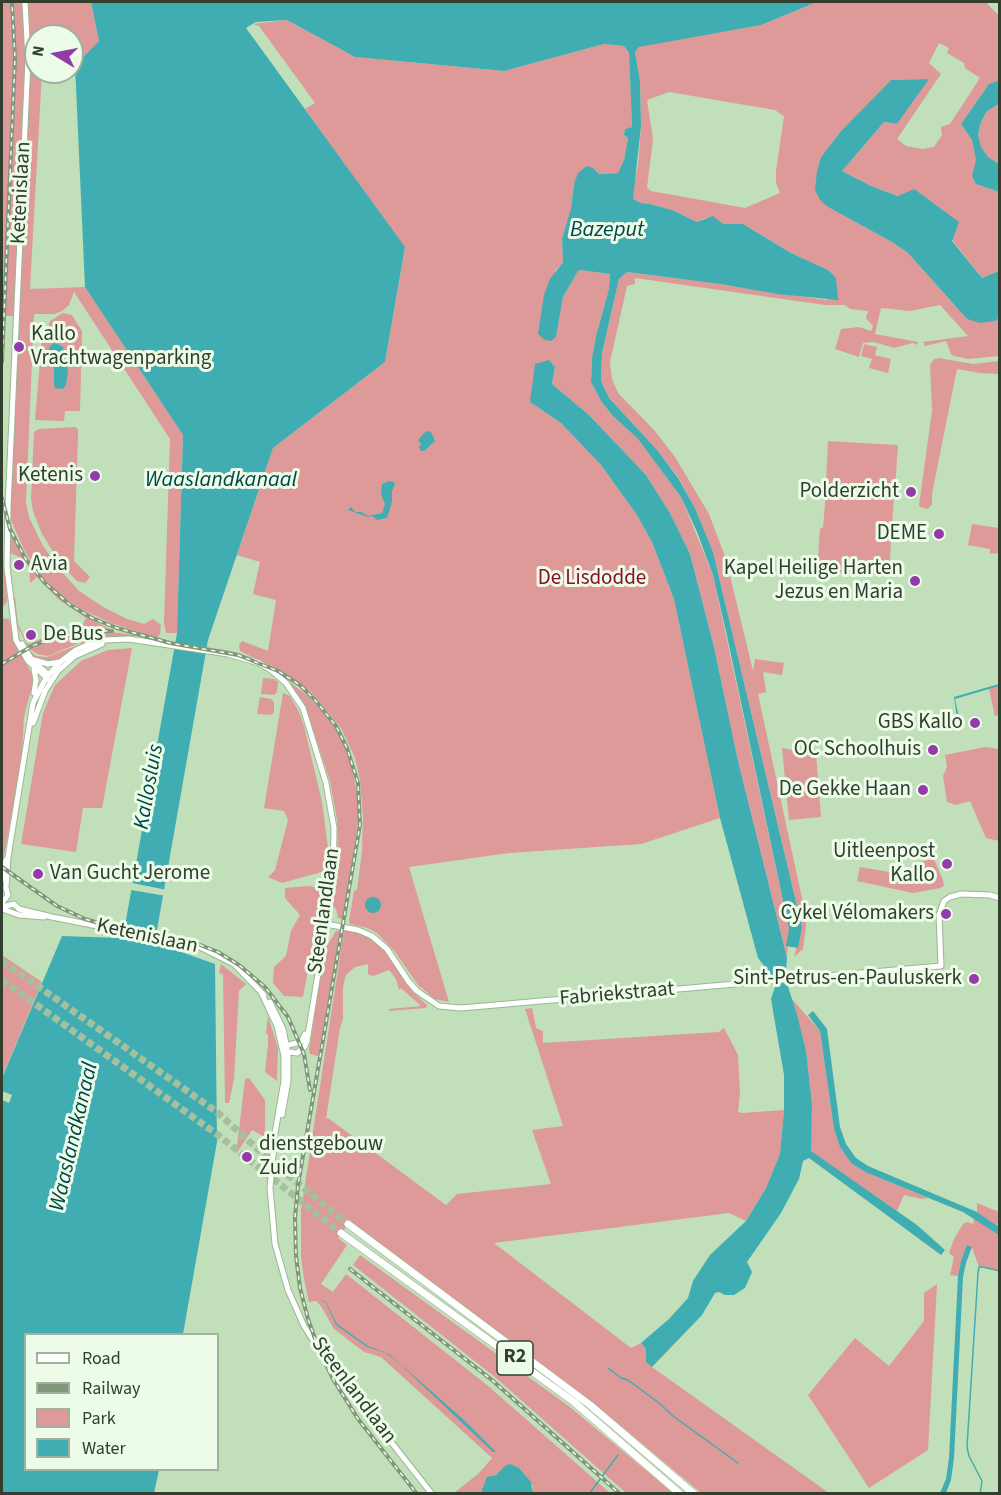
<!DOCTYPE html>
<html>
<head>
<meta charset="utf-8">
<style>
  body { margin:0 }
  #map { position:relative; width:1001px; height:1495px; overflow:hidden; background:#c1e0b9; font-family:"Source Sans 3",sans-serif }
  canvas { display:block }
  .frame { position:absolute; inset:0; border:3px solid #323f2f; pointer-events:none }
  .legend { position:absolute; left:24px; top:1333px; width:195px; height:138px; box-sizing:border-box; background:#ecfce8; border:2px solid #a2b09e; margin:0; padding:8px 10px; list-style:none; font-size:18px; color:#323f2f }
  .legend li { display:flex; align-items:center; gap:12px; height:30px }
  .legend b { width:30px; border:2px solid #a2b09e }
  .north { position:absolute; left:24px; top:24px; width:60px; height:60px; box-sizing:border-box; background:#ecfce8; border:2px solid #a2b09e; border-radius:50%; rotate:280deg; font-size:16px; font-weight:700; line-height:24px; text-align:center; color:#323f2f }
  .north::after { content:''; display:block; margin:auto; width:21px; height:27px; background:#933ca9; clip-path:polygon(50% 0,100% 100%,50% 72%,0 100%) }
</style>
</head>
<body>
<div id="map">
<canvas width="1001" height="1495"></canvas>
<div class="frame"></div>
<ul class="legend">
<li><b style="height:8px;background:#fff"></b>Road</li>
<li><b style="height:8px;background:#80967a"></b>Railway</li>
<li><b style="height:16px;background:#de9999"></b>Park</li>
<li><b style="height:16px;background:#40adb2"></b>Water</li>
</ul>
<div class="north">N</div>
</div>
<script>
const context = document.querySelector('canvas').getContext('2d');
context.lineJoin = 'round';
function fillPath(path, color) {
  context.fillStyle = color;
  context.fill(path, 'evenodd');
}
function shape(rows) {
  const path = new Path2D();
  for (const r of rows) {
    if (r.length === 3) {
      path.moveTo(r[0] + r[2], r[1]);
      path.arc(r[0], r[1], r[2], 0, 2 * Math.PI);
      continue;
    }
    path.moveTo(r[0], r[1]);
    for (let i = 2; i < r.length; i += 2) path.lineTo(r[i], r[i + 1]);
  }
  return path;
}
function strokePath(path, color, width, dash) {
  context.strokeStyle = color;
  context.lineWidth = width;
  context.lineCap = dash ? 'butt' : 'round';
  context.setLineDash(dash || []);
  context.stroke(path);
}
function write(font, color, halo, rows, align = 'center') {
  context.font = font + ' "Source Sans 3",sans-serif';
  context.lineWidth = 6;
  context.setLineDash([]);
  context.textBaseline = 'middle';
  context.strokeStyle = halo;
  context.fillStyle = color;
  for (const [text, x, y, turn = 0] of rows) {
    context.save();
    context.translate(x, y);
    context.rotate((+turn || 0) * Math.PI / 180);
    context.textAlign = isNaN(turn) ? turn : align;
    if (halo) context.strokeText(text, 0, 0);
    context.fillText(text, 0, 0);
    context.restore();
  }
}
const green = shape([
  [2,2,91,2,99,41,75,65,72,65,72,36,36,36,36,72,42,72,30,289,85,287,183,435,177,633,166,633,164,623,170,439,74,292,69,305,62,311,54,314,34,314,26,502,29,517,43,546,60,570,79,591,105,608,127,619,144,624,153,619,161,625,160,634,158,637,154,637,111,623,83,610,64,598,42,577,25,552,10,518,19,316,2,316],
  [817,2,986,2,999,16,999,80,989,84,961,124,972,140,976,160,976,184,999,192,999,271,982,278,952,240,899,196,871,186,842,171,884,122,897,124,928,79,891,80,841,131,821,157,817,171,828,207,892,242,908,253,967,319,995,321,999,318,999,356,968,359,954,356,951,354,946,341,925,346,923,342,968,336,940,305,910,311,881,308,875,334,918,342,917,345,913,343,894,348,874,342,863,343,859,357,835,349,841,329,859,327,871,331,873,326,866,318,868,311,850,309,845,305,825,305,635,278,635,284,627,286,610,362,612,379,618,393,655,431,675,457,709,514,726,559,753,671,755,659,784,663,782,675,763,672,766,692,758,694,806,917,806,927,803,949,794,957,802,927,713,552,695,508,678,477,658,451,609,398,601,381,602,353,619,279,627,272,720,284,777,294,784,294,827,300,828,270,791,253,743,224,723,224,706,218,697,222,672,210,650,204,641,203,633,199,633,191,638,164,641,127,640,81,635,52,639,46,761,25],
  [939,43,949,48,947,53,964,63,965,68,980,78,950,124,941,127,942,135,934,147,923,149,906,146,897,139,941,74,929,63],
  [669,92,775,110,784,116,776,171,776,183,780,193,745,208,651,191,647,188,653,139,647,100],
  [287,20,355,57,504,71,604,44,624,46,629,53,632,127,625,129,624,135,628,138,624,160,618,173,599,174,593,168,574,184,571,208,562,239,563,262,555,271,556,337,563,297,578,271,580,270,610,274,609,289,596,336,592,358,591,382,601,401,612,415,638,439,681,497,713,575,789,929,787,958,738,761,714,647,690,554,670,513,646,475,589,415,552,384,555,367,549,360,530,402,561,423,601,465,637,515,652,542,674,599,720,818,641,844,509,853,409,867,449,1002,435,999,418,985,395,952,377,933,367,928,350,924,349,921,354,891,357,890,362,851,363,817,360,780,355,758,341,728,311,692,279,670,240,651,239,645,242,641,268,651,276,600,253,594,260,562,237,555,273,448,385,362,405,248,305,109,315,103,259,26,253,24],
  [999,104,999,164,988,157,981,147,978,134,981,122,987,111],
  [63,313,72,315,82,331,80,411,65,411,64,421,35,420,42,337,46,334,50,321],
  [49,352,66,385,54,384,54,369],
  [864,344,877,347,875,355,891,359,888,373,869,368,872,359,861,356],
  [939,358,973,364,999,361,999,374,980,373,957,369,932,494,932,505,927,509,920,507,919,505,932,411,930,365,934,359],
  [75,427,78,429,78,435,74,561,90,577,85,583,77,581,71,575,55,555,42,534,33,511,31,499,34,432,39,429],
  [828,441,898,445,895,488,826,484],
  [826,491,894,495,889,576,817,571,820,528,823,528],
  [972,524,999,528,999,553,990,554,990,549,968,545],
  [10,529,14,541,24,559,49,588,80,613,110,629,84,630,64,634,28,647,17,625,13,599,15,597,18,624,27,643,29,644,48,636,81,628,86,618,58,599,37,577,30,583,29,567,24,559,10,553],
  [2,540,7,602,2,608],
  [2,618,9,619,15,644,32,674,33,682,24,717,22,756,2,867],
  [103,631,143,636,112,637,84,644,79,643,48,656,37,654,30,649,70,635],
  [78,645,81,645,60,659,48,662,33,657,28,649,36,656,47,657],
  [132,648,102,808,83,808,76,852,21,844,43,713,55,685,81,661,108,650],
  [280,675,307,695,331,721,344,743,352,768,359,804,358,823,343,919,338,918,336,909,332,906,338,850,337,820,330,781,304,703,290,684],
  [263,678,274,679,278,682,277,692,274,695,261,694],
  [999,686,999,715,995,716,989,689],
  [283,693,290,696,299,712,304,726,322,802,328,848,325,871,282,883,268,877,275,870,288,820,284,811,264,808],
  [260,697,271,699,274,702,274,712,271,715,257,714],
  [985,747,999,749,999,841,986,838,970,801,956,805,947,802,943,776,947,767,945,755],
  [782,748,816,754,821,817,789,820],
  [934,859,943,880,944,886,940,888,913,893,857,881,860,867,895,873,900,871,906,878,909,876,919,862],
  [308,886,323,888,303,997,284,996,273,983,274,967,286,956,291,931,300,915,285,898,285,888],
  [341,930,318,1056,310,1054,309,1050,314,1021,312,1020,326,944,328,944,336,931],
  [344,930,362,934,378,944,388,954,413,992,427,1005,426,1008,389,1011,389,1009,421,1006,401,988,399,990,396,979,389,970,373,976,368,974,368,964,355,967,346,975,343,987,343,1019,340,1028,326,1119,328,1118,446,1205,457,1194,551,1184,532,1130,563,1126,525,1009,532,1008,536,1028,543,1031,543,1043,719,1032,724,1028,738,1055,740,1093,738,1112,742,1113,784,1110,780,1154,766,1188,746,1221,729,1213,494,1243,631,1348,641,1343,646,1349,652,1367,829,1493,701,1493,592,1402,350,1221,338,1238,347,1245,321,1284,333,1292,346,1274,487,1385,610,1493,533,1493,533,1486,519,1468,512,1466,489,1478,481,1493,454,1493,479,1473,492,1458,381,1357,364,1352,334,1329,321,1306,316,1301,309,1302,304,1279,301,1256,301,1210],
  [2,955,42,982,2,1077],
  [221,964,246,984,239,991,234,1079,229,1103,225,1103,223,974,219,973],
  [791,998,820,1031,834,1129,840,1147,851,1163,865,1172,928,1198,922,1199,904,1195,897,1211,810,1151,812,1104,806,1052,797,1014],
  [268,1016,278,1048,277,1081,265,1072,268,1045,268,1035,266,1033],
  [249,1078,265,1100,265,1137,252,1130,236,1154,245,1079],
  [977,1203,999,1212,999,1227,977,1212],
  [974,1218,999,1235,999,1271,979,1267,972,1248,968,1245,961,1261,958,1276,950,1275,954,1257,949,1253,954,1239,963,1224,967,1222,973,1224],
  [360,1255,570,1407,673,1493,626,1493,495,1377,353,1265],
  [937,1284,928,1450,869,1488,808,1395,855,1338,889,1366,924,1321,924,1293]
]);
const water = shape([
  [91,2,817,2,761,25,639,47,635,52,640,81,641,126,633,199,641,203,650,204,672,210,697,222,713,216,723,224,743,224,791,253,828,270,836,278,838,300,777,294,720,284,627,272,619,279,602,353,601,381,609,398,658,451,678,478,695,508,713,552,802,927,798,948,786,946,789,929,727,636,713,575,697,532,681,497,638,439,612,415,601,401,591,382,592,358,596,336,609,289,610,274,580,270,578,271,563,297,556,337,551,341,545,340,538,334,544,295,550,279,563,262,562,239,571,208,574,184,578,173,587,166,593,168,599,174,618,173,624,160,628,138,624,135,625,129,632,127,629,53,624,46,604,44,504,71,355,57,287,20,256,22,246,28,405,247,385,362,273,448,208,640,155,941,156,943,215,964,217,1142,183,1334,26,1334,26,1470,159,1470,154,1493,2,1493,2,1100,9,1103,12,1095,2,1091,2,1078,62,936,120,938,123,937,177,633,183,435,85,287,75,65,99,41],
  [929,79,897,124,884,122,842,171,871,186,898,196,914,189,959,222,952,241,982,278,999,271,999,318,995,321,980,323,967,319,908,253,892,242,828,207,820,200,815,190,817,171,821,157,841,131,891,80],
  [999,80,999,104,987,111,981,122,978,134,981,147,988,157,999,164,999,192,976,184,972,176,976,160,972,140,961,124,989,84],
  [53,343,58,344,63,347,65,356,68,371,66,385,63,389,55,388,54,384,54,369,49,352,49,348],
  [549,360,555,367,552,384,589,415,646,475,670,513,690,554,714,647,738,761,787,958,786,970,789,990,797,1014,806,1051,812,1104,811,1151,917,1225,945,1250,941,1255,809,1158,803,1161,799,1179,781,1213,747,1262,752,1272,745,1288,734,1295,725,1295,719,1292,715,1293,702,1315,652,1367,646,1362,646,1349,641,1343,669,1319,688,1298,693,1281,710,1255,746,1221,766,1188,780,1154,784,1110,784,1075,771,999,775,987,772,976,758,958,720,818,674,599,652,542,637,515,601,465,561,423,530,402,535,364],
  [426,431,431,432,435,441,424,451,421,451,419,447,421,444,418,440],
  [389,481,394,482,395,484,392,491,392,502,387,518,377,520,372,516,368,517,348,510,351,507,355,512,361,512,368,516,382,513,385,504,381,494,382,484],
  [999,684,999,686,955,699,959,717,957,718,954,697],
  [373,905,8],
  [813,1011,827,1029,840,1127,846,1144,856,1158,868,1166,977,1212,999,1227,999,1235,963,1212,865,1172,851,1163,840,1147,834,1129,820,1031,808,1015],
  [967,1245,972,1247,966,1263,963,1277,954,1458,951,1480,946,1493,940,1493,946,1479,949,1458,958,1276,961,1261],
  [320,1299,326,1302,337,1324,368,1346,389,1354,465,1421,496,1452,493,1452,399,1363,386,1353,367,1347,336,1325,326,1303],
  [510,1464,519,1468,531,1482,533,1493,481,1493,487,1477,496,1475,505,1466]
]);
const pier = shape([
  [132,883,167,890,166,896,131,890]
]);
const stream = shape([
  [608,1368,621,1378,628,1380,659,1403,673,1416,738,1463],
  [589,1494,618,1455],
  [980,1494,982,1481,969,1456,967,1447,978,1273,979,1267,983,1267,1000,1271]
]);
const highwayTunnel = shape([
  [2,961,217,1112,274,1164,348,1224],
  [2,980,218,1135,341,1233]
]);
const secondary = shape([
  [25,2,28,60,8,507,7,567,16,640,28,661,50,681],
  [22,644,32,660,49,675],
  [34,660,48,664,60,662],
  [34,669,36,680,34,693],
  [33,723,45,691,58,671,75,656,102,644],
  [2,880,6,860],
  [2,903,8,895,6,888,8,857,33,703,46,678,60,662,76,650,94,642,106,640,129,639,228,654,259,663,271,670,286,683,303,708,326,783,334,828,333,882,307,1041,305,1046,297,1053,283,1051],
  [2,907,14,904,19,909,52,917,198,946,234,964,264,995],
  [2,909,19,915,44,917],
  [326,924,358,930,372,936,387,949,409,982,417,991,439,1006,461,1008,941,966,939,915,944,901,950,897,961,894,990,895,1000,898],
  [262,994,277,1026,284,1056,284,1081,275,1133,270,1188,275,1244,288,1290,304,1326,322,1354,432,1494],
  [270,1002,283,1029,288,1055,288,1081,282,1115],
  [284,1046,301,1042,305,1034]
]);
const highway = shape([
  [348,1224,590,1405,694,1494],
  [341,1233,574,1402,680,1494]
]);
const rail = shape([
  [2,362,15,59,12,2],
  [2,498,10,529,25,558,45,583,69,604,92,618,117,628,170,643,238,655,278,671,300,685,315,700,336,726,347,748,358,783,360,825,298,1185,295,1218,296,1256,300,1288,308,1319,319,1350,333,1379,358,1419,417,1494],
  [2,664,32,646,57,637,86,631,112,631],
  [2,867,57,906,85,919,109,926,190,941,218,952,239,965,265,987,288,1017,304,1054,310,1090],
  [350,1269,492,1380,620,1494]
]);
const markers = [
  [19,347,6,"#933ca9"],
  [95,476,6,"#933ca9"],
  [911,492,6,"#933ca9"],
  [939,534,6,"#933ca9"],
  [19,565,6,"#933ca9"],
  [915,581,6,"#933ca9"],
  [31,635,6,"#933ca9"],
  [975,723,6,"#933ca9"],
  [933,750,6,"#933ca9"],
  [923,790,6,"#933ca9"],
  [947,864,6,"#933ca9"],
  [38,874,6,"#933ca9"],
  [946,914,6,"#933ca9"],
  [974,979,6,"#933ca9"],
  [247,1157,6,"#933ca9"]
];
const shields = [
  [515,1358,36]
];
const shieldNames = [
  ["R2",515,1358]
];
const streetNames = [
  ["Ketenislaan",22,193,-87],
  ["Steenlandlaan",325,911,-82],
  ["Ketenislaan",147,937,12],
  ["Fabriekstraat",617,995,-5],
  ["Steenlandlaan",353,1391,53]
];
const poiNames = [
  ["Kallo",31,335,"left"],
  ["Vrachtwagenparking",31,359,"left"],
  ["Ketenis",83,476],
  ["Polderzicht",899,492],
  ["DEME",927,534],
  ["Avia",31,565,"left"],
  ["Kapel Heilige Harten",903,569],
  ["Jezus en Maria",903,593],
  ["De Bus",43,635,"left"],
  ["GBS Kallo",963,723],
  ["OC Schoolhuis",921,750],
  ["De Gekke Haan",911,790],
  ["Uitleenpost",935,852],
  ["Kallo",935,876],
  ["Van Gucht Jerome",50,874,"left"],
  ["Cykel Vélomakers",934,914],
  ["Sint-Petrus-en-Pauluskerk",962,979],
  ["dienstgebouw",259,1145,"left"],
  ["Zuid",259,1169,"left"]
];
const parkNames = [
  ["De Lisdodde",592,579]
];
const waterNames = [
  ["Bazeput",607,231],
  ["Waaslandkanaal",221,481],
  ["Kallosluis",150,787,-80],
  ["Waaslandkanaal",75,1137,-77]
];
fillPath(green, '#de9999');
fillPath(water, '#40adb2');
fillPath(pier, '#c1e0b9');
strokePath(stream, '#40adb2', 1.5);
strokePath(highwayTunnel, '#a4c09d', 7, [7, 3.5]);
strokePath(secondary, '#9ab892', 7);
strokePath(highway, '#9ab892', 8);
strokePath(secondary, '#fff', 5);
strokePath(highway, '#fff', 7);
strokePath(rail, '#80967a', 4);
strokePath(rail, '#ecfce8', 1.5, [4.5]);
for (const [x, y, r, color] of markers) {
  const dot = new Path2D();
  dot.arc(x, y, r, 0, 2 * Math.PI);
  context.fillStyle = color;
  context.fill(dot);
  strokePath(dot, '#ecfce8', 2);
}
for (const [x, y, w] of shields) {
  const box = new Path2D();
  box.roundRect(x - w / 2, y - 17, w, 34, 4.5);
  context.fillStyle = '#ecfce8';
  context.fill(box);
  strokePath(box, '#323f2f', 1.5);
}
write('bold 20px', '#323f2f', null, shieldNames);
write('21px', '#323f2f', '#ecfce8', streetNames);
write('21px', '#323f2f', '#ecfce8', poiNames, 'right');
write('21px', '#880f26', '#ecfce8', parkNames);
write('italic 22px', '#004648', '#ecfce8', waterNames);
</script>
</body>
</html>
